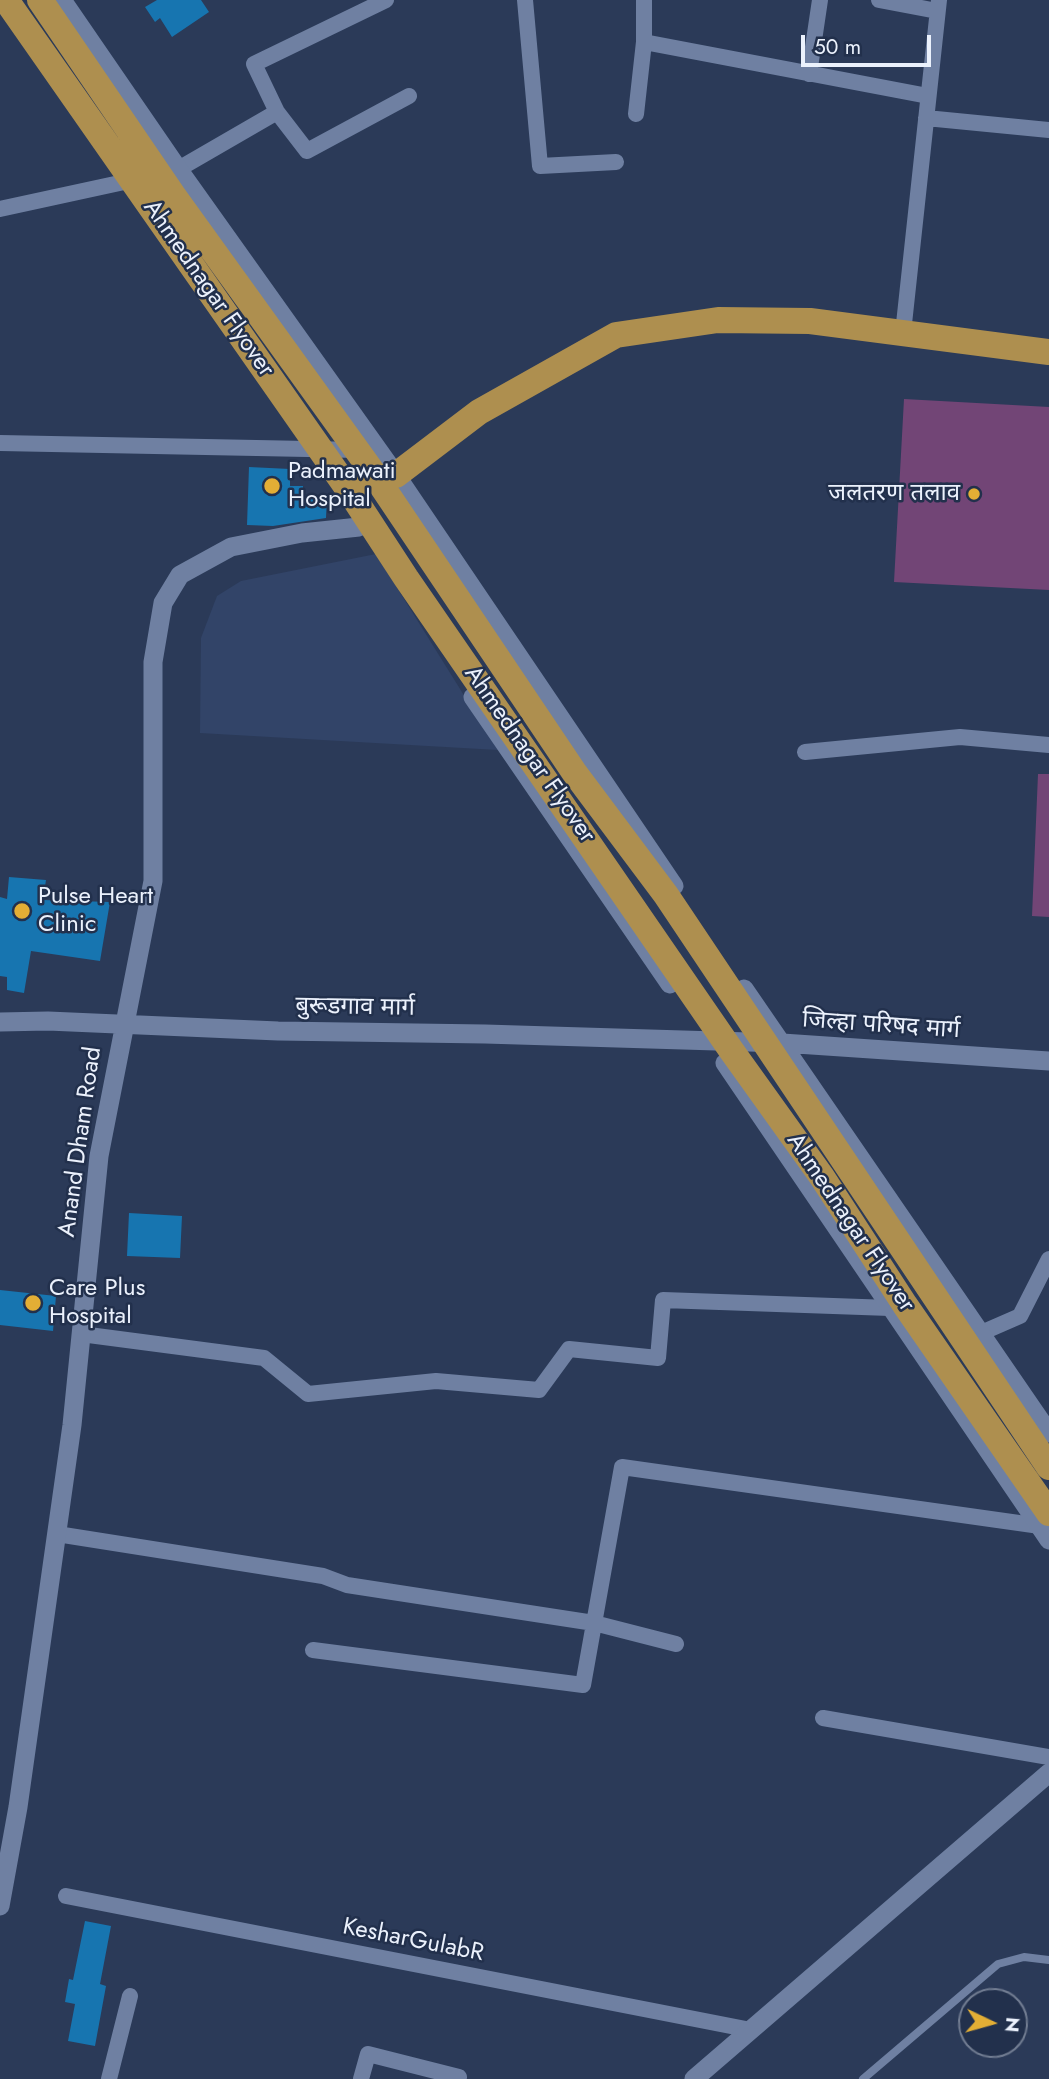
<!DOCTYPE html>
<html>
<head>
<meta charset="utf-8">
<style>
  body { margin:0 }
  #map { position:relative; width:1049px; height:2079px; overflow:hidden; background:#2b3a58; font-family:Jost,sans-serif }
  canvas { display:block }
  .north { position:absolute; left:958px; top:1988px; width:70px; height:70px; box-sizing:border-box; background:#22304c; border:2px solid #727d92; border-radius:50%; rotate:95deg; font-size:19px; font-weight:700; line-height:28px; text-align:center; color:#ebf1fc }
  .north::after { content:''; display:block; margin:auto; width:24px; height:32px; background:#e3ae35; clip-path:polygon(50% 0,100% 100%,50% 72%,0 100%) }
  .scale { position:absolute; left:801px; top:35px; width:130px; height:32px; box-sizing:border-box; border:4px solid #ebf1fc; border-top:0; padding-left:9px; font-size:21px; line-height:24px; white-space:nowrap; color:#ebf1fc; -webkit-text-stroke:5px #22304c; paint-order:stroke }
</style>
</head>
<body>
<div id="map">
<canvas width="1049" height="2079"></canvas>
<div class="north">N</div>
<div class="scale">50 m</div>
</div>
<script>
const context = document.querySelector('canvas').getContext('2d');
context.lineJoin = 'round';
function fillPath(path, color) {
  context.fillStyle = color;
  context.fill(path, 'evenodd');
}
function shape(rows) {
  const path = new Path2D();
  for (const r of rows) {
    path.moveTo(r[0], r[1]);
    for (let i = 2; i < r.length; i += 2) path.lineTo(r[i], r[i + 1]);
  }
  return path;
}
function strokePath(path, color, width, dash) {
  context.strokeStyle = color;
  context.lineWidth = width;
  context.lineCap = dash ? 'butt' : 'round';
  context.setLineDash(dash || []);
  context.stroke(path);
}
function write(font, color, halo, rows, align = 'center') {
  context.font = font + ' Jost,"Noto Sans Devanagari",sans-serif';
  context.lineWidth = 5;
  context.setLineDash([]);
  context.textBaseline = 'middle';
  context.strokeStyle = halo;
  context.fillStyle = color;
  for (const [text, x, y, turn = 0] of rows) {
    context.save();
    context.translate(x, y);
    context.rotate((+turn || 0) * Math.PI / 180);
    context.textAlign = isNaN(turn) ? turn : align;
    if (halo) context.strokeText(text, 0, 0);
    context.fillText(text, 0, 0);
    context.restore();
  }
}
const built = shape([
  [376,554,498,750,200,733,201,638,217,596,241,581]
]);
const green = shape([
  [904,399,1049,407,1049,590,894,582],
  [1038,774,1049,774,1049,917,1032,916]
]);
const building = shape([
  [157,0,201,0,209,12,172,37,160,18,155,22,145,7],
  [249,467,290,469,290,486,303,486,303,495,327,496,326,518,273,526,247,525],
  [9,877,46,880,43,900,110,902,100,961,31,951,24,993,7,990,7,977,0,976,0,897,7,899],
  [129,1213,182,1216,180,1258,127,1256],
  [0,1290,56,1296,53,1331,0,1325],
  [85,1921,111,1926,100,1984,106,1986,95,2046,68,2041,75,2004,65,2002,69,1979,73,1980]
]);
const service = shape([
  [863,2079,998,1964,1024,1957,1049,1960]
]);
const minor = shape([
  [525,0,540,166,616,162],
  [879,0,937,11],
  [644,42,928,96],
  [809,74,820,0],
  [277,112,254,64,386,0],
  [636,114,644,42,644,0],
  [926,118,1049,130],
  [167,172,175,171,277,112,307,151,409,96],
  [0,209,138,179],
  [903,333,939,0],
  [0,443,359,450],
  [805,752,960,737,1049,745],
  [981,1333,1020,1316,1049,1259],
  [81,1334,264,1358,308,1394,436,1381,539,1390,569,1349,658,1358,663,1300,890,1308],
  [57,1534,323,1576,347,1585,594,1623,676,1644],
  [313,1650,583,1685,622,1467,1040,1526],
  [823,1718,1049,1757],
  [66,1896,751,2030],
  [109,2079,130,1996],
  [361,2079,368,2054,459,2077]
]);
const tertiary = shape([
  [62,0,178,169,396,475,674,886],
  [473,697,670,984],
  [744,989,1049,1433],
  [0,1022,48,1021,278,1031,485,1034,782,1043,1049,1061],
  [725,1063,1049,1540],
  [0,1906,18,1807,72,1425,99,1156,153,881,153,662,163,603,180,575,231,547,302,533,359,527],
  [694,2079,1049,1773]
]);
const trunk = shape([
  [6,0,348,489,406,578,731,1050,822,1177,905,1305,1049,1513],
  [40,0,173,195,369,467,574,772,666,895,1049,1467],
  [361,480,396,475,479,412,616,335,718,320,810,321,1049,352]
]);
const markers = [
  [272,486,9,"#e3ae35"],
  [974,494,7,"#e3ae35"],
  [22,911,9,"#e3ae35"],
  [33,1303,9,"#e3ae35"]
];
const streetNames = [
  ["Ahmednagar Flyover",208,289,55],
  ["Ahmednagar Flyover",529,755,55],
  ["बुरूडगाव मार्ग",355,1008,1],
  ["जिल्हा परिषद मार्ग",881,1026,4],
  ["Anand Dham Road",81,1142,-82],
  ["Ahmednagar Flyover",850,1223,56],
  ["KesharGulabR",413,1941,11]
];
const poiNames = [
  ["Padmawati",288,472],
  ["Hospital",288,500],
  ["जलतरण तलाव",960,494,"right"],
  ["Pulse Heart",38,897],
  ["Clinic",38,925],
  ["Care Plus",49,1289],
  ["Hospital",49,1317]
];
fillPath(built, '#324468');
fillPath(green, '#724576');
fillPath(building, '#1775b0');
strokePath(service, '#6f80a2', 8);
strokePath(minor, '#6f80a2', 16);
strokePath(tertiary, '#6f80a2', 19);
strokePath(trunk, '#ae8f4f', 26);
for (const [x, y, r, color] of markers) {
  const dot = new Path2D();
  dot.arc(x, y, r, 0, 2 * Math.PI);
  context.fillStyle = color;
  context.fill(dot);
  strokePath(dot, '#22304c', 2.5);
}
write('24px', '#ebf1fc', '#22304c', streetNames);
write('24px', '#ebf1fc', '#22304c', poiNames, 'left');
</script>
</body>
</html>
